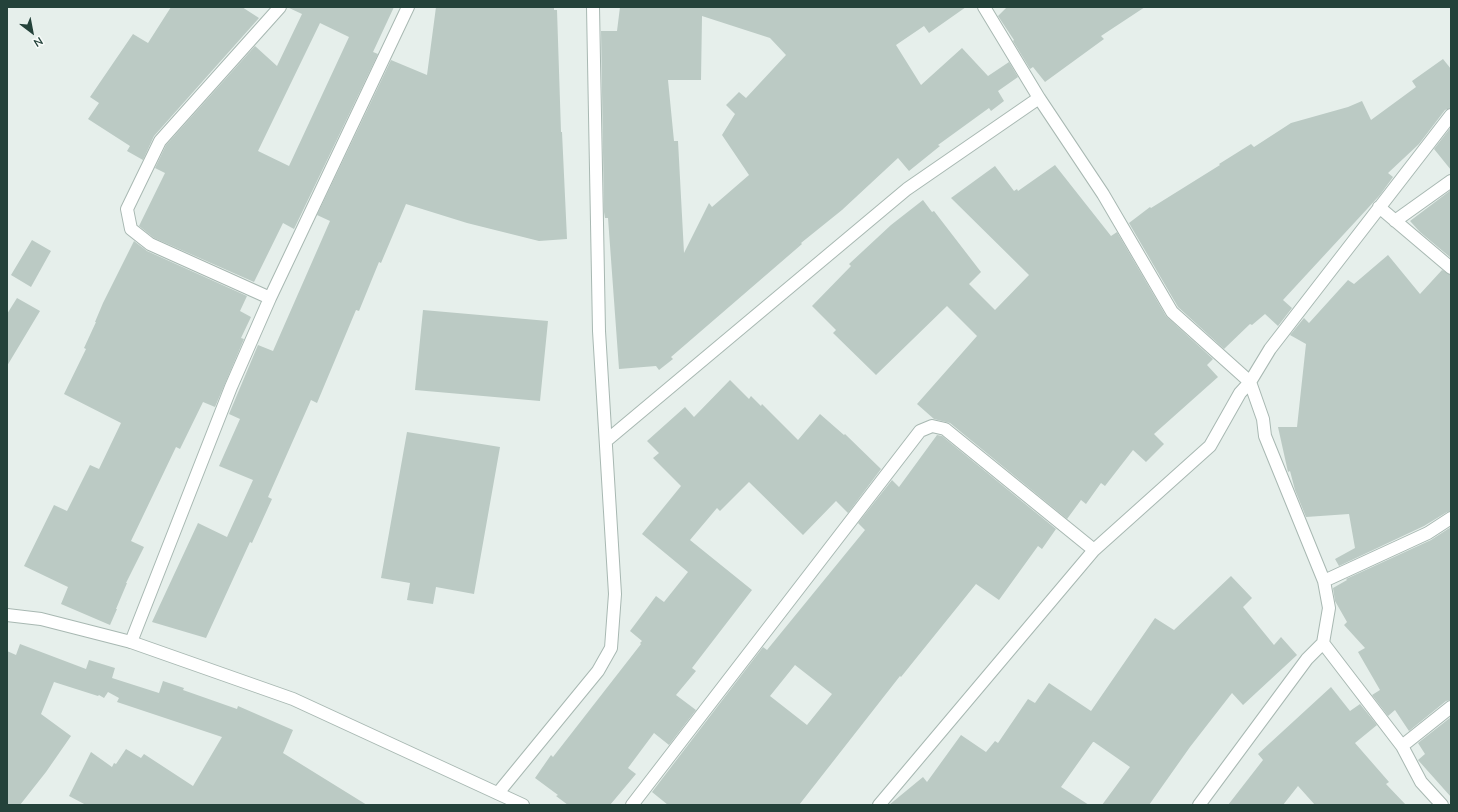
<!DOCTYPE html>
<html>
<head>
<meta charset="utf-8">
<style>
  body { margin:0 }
  #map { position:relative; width:1458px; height:812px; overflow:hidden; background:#e6efeb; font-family:Mulish,sans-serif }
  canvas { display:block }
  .frame { position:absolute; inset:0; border:8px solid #24423a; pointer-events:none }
  .north { position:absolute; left:12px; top:12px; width:40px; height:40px; -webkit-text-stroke:3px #f7fbf9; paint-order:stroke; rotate:148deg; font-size:11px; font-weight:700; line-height:16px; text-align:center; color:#24423a }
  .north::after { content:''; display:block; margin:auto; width:14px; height:18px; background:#24423a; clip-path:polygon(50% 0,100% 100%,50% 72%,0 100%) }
</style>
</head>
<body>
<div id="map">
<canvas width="1458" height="812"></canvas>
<div class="frame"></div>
<div class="north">N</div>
</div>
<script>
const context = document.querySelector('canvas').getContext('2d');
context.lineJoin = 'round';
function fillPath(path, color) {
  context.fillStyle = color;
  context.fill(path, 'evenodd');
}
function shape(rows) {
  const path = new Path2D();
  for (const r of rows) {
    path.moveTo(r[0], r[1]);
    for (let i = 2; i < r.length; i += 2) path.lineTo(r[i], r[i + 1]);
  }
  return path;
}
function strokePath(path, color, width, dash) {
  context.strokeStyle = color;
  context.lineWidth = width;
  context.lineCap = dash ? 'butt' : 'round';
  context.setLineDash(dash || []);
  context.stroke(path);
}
const building = shape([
  [171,7,242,7,259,18,154,136,143,160,127,151,130,146,88,119,99,103,90,97,133,34,148,43],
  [287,7,394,7,373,52,378,54,294,229,283,223,254,282,154,238,139,226,165,173,155,168,166,145,255,46,277,66,302,14],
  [320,23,349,37,289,166,258,151],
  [436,7,554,7,554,10,557,10,561,132,562,132,567,239,539,241,467,223,406,204,381,263,379,262,359,311,356,310,317,403,311,400,268,497,272,499,252,543,250,542,206,638,152,622,198,523,227,537,253,480,219,466,240,419,229,414,258,345,273,351,330,221,317,215,391,60,427,75],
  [620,7,966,7,929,33,924,26,896,45,921,85,962,48,988,76,1009,62,1018,77,998,91,1004,101,991,111,989,108,938,145,940,146,909,171,898,158,842,210,801,243,802,244,671,357,673,359,659,370,656,366,619,369,608,218,605,218,604,212,601,31,617,31],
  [702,16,770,38,786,55,746,98,739,92,726,105,735,114,722,135,749,175,712,207,709,203,684,253,678,141,674,141,668,80,701,80],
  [1007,7,1145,7,1101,36,1104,39,1045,82,1033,67,1030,69,1013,41,1014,40,998,16],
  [1443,59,1451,69,1451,108,1445,110,1419,144,1388,173,1393,177,1380,195,1283,300,1292,308,1278,326,1265,314,1252,325,1250,324,1224,349,1178,307,1129,223,1150,207,1151,208,1220,165,1219,164,1251,144,1254,147,1291,123,1348,107,1362,101,1371,120,1416,87,1412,81],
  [1451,127,1451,170,1434,149],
  [1055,165,1111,236,1117,232,1166,316,1213,359,1207,365,1218,377,1154,434,1164,444,1146,462,1133,450,1105,486,1101,483,1086,504,1081,500,1067,519,950,423,934,419,917,404,977,336,947,306,876,375,833,333,836,330,812,306,851,266,849,264,891,225,923,200,932,212,934,211,981,272,969,284,995,310,1029,275,951,198,995,166,1014,191,1017,189,1018,191],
  [1451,190,1451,258,1420,232,1410,221],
  [32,240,51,251,31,287,11,275],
  [134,241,147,251,247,296,240,311,251,317,241,338,244,339,215,407,203,402,180,449,176,447,131,541,144,547,126,583,127,583,116,609,117,609,110,625,61,604,68,587,24,566,54,505,67,511,90,465,99,469,121,423,64,394,86,349,84,348,96,322,95,322,103,303],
  [1388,255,1420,294,1442,270,1451,275,1451,511,1447,512,1424,526,1339,566,1335,559,1355,548,1349,514,1306,517,1295,490,1290,471,1288,472,1278,427,1297,427,1306,344,1290,335,1304,318,1309,323,1348,280,1354,284],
  [17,298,40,311,7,366,7,314],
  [423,310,548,321,540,401,415,390],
  [730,380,749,399,751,396,761,406,762,404,798,440,820,414,844,435,845,434,881,469,848,513,836,501,803,535,749,482,720,511,717,508,690,540,752,590,692,668,696,671,676,695,696,710,669,745,654,733,628,768,636,774,610,805,568,805,556,796,558,795,535,778,551,755,553,757,641,644,640,643,642,641,630,631,645,611,656,596,664,602,688,572,642,534,681,486,653,458,659,453,647,441,685,407,694,417],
  [407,432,500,447,474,594,436,587,433,604,407,600,410,583,381,578],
  [937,435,942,436,1056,529,1042,549,1038,546,999,600,976,584,901,677,900,676,799,805,668,805,652,792,763,647,767,650,865,530,858,523,892,480,899,487],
  [795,665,832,694,807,725,770,696],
  [1451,527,1451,700,1446,701,1409,731,1395,710,1388,716,1372,695,1380,690,1358,652,1365,648,1344,625,1347,622,1335,601,1333,588,1347,580,1346,579,1431,540],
  [1231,576,1252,598,1243,607,1274,645,1281,637,1297,655,1243,705,1232,693,1190,747,1149,805,1102,805,1130,767,1094,742,1093,742,1061,787,1089,805,889,805,923,777,927,782,961,735,986,752,995,741,998,743,1028,699,1035,703,1049,683,1091,711,1155,618,1174,630],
  [20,644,86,669,89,660,115,668,112,678,159,693,163,681,184,688,183,690,237,709,238,706,293,730,283,753,367,805,86,805,69,796,91,752,112,767,114,763,116,764,126,749,141,758,144,754,193,786,222,737,117,702,119,698,108,692,104,698,99,695,98,696,54,682,41,714,71,736,46,772,20,805,7,805,7,651,16,655],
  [1331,687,1350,711,1360,704,1377,725,1355,743,1389,782,1386,784,1406,805,1315,805,1298,786,1283,805,1228,805,1263,760,1258,754],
  [1451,717,1451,797,1418,760,1425,754,1418,743]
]);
const minor = shape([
  [984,7,1039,98,1103,194,1172,312,1250,382,1263,419,1265,436,1324,581,1329,608,1323,643,1307,659,1199,805],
  [1379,207,1451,268],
  [1395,221,1451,181],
  [270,298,150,244,131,229,127,209,160,141,280,7],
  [606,441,907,189,1039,98],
  [1324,581,1428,533,1451,518],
  [131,642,231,387,270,298,408,7],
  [1323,643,1402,746,1421,782,1442,805],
  [1402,746,1451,707],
  [498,793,598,671,611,648,615,594,599,331,593,7],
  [632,805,920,431,932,426,945,429,1094,550],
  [879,805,1094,550,1210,446,1240,393,1250,382,1270,349,1451,115]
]);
const tertiary = shape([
  [7,615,41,619,131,642,293,699,523,805]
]);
fillPath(building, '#bbcac4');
strokePath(minor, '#a8b8b2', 14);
strokePath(tertiary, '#a8b8b2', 14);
strokePath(minor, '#fff', 12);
strokePath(tertiary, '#fff', 12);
</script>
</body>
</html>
